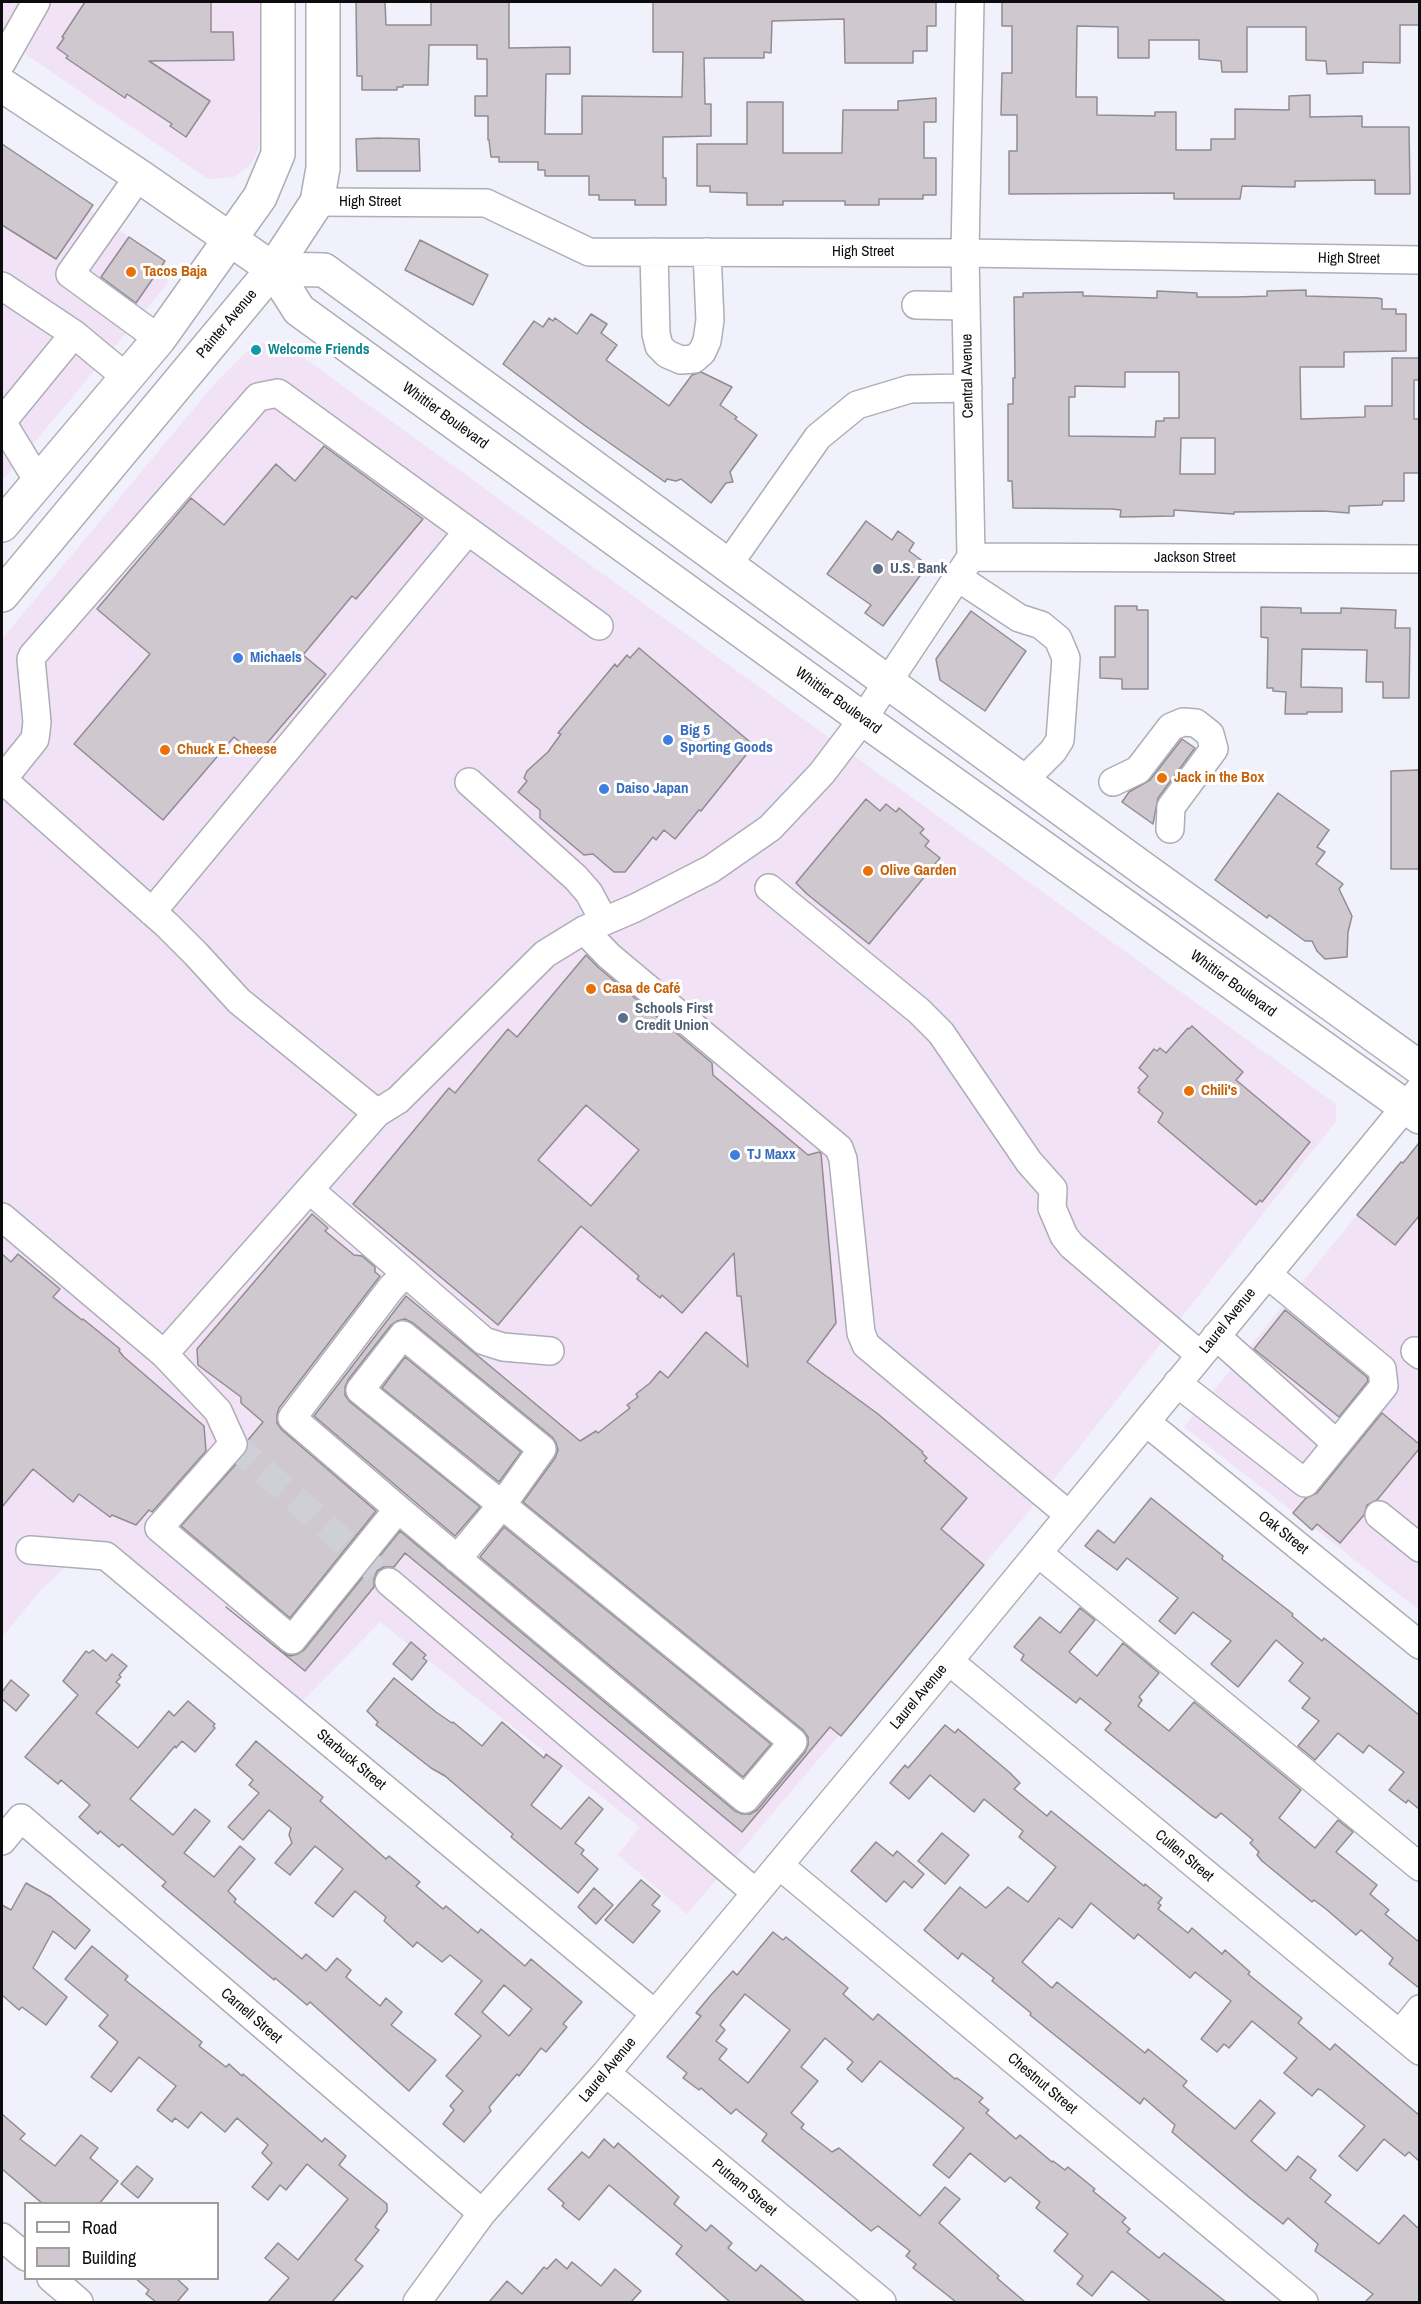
<!DOCTYPE html>
<html>
<head>
<meta charset="utf-8">
<style>
  body { margin:0 }
  #map { position:relative; width:1421px; height:2304px; overflow:hidden; background:#f0f1fa; font-family:"Archivo Narrow",sans-serif }
  canvas { display:block }
  .frame { position:absolute; inset:0; border:3px solid #0c0c0f; pointer-events:none }
  .legend { position:absolute; left:24px; top:2202px; width:195px; height:78px; box-sizing:border-box; background:#fff; border:2px solid #9e9e9f; margin:0; padding:8px 10px; list-style:none; font-size:18px; color:#0c0c0f }
  .legend li { display:flex; align-items:center; gap:12px; height:30px }
  .legend b { width:30px; border:2px solid #9e9e9f }
</style>
</head>
<body>
<div id="map">
<canvas width="1421" height="2304"></canvas>
<div class="frame"></div>
<ul class="legend">
<li><b style="height:8px;background:#fff"></b>Road</li>
<li><b style="height:16px;background:#cfc8ce"></b>Building</li>
</ul>
</div>
<script>
const context = document.querySelector('canvas').getContext('2d');
context.lineJoin = 'round';
function fillPath(path, color) {
  context.fillStyle = color;
  context.fill(path, 'evenodd');
}
function shape(rows) {
  const path = new Path2D();
  for (const r of rows) {
    path.moveTo(r[0], r[1]);
    for (let i = 2; i < r.length; i += 2) path.lineTo(r[i], r[i + 1]);
  }
  return path;
}
function strokePath(path, color, width, dash) {
  context.strokeStyle = color;
  context.lineWidth = width;
  context.lineCap = dash ? 'butt' : 'round';
  context.setLineDash(dash || []);
  context.stroke(path);
}
function write(font, color, halo, rows, align = 'center') {
  context.font = font + ' "Archivo Narrow",sans-serif';
  context.lineWidth = 6;
  context.setLineDash([]);
  context.textBaseline = 'middle';
  context.strokeStyle = halo;
  context.fillStyle = color;
  for (const [text, x, y, turn = 0] of rows) {
    context.save();
    context.translate(x, y);
    context.rotate((+turn || 0) * Math.PI / 180);
    context.textAlign = isNaN(turn) ? turn : align;
    if (halo) context.strokeText(text, 0, 0);
    context.fillText(text, 0, 0);
    context.restore();
  }
}
const commercial = shape([
  [2,2,262,2,259,147,252,163,234,177,208,179,2,38],
  [2,151,165,261,168,283,2,481],
  [279,340,1336,1104,1336,1121,1025,1516,687,1914,618,1855,640,1827,380,1622,284,1720,96,1559,76,1557,42,1589,2,1637,2,639,217,381,253,345],
  [1419,1158,1419,1610,1184,1427,1402,1160]
]);
const building = shape([
  [85,2,211,2,211,32,233,32,234,60,149,61,210,101,186,137,170,126,172,124,127,94,125,98,66,58,68,56,57,48,64,38,62,37,85,2],
  [356,2,385,2,386,25,431,25,431,2,509,2,509,48,570,47,570,74,546,74,545,134,582,134,582,96,682,97,683,52,653,52,653,2,936,2,936,26,927,26,927,51,913,51,913,63,845,63,844,19,772,21,771,53,764,52,764,58,704,58,705,104,711,104,711,136,663,137,663,178,666,178,666,205,635,205,635,200,599,200,599,195,589,195,589,176,545,176,545,170,538,170,538,162,499,162,499,157,491,157,489,140,488,140,488,116,475,116,475,96,487,96,487,59,477,59,477,45,429,45,428,85,403,85,403,87,397,87,397,90,362,90,362,76,357,76,356,2],
  [1002,2,1419,2,1419,25,1400,25,1400,63,1363,62,1363,73,1327,74,1326,61,1306,60,1306,27,1247,27,1247,72,1222,72,1221,61,1199,59,1199,40,1149,40,1149,58,1118,58,1118,27,1077,26,1076,97,1097,97,1097,115,1155,116,1155,112,1176,112,1176,150,1211,150,1211,139,1235,139,1235,109,1289,110,1289,96,1310,95,1310,117,1362,116,1362,127,1409,127,1410,194,1375,194,1375,180,1295,181,1295,187,1242,186,1240,199,1174,199,1174,193,1009,194,1009,151,1017,151,1017,115,1001,115,1002,73,1012,73,1012,26,1002,26,1002,2],
  [936,98,936,122,924,122,924,158,936,158,936,195,923,195,923,199,879,199,879,205,845,205,845,201,783,201,783,205,747,205,747,193,710,192,710,186,697,186,697,144,747,144,747,102,783,102,783,153,842,153,843,110,898,110,898,101,936,98],
  [380,138,419,139,420,171,357,171,356,139,380,138],
  [2,144,93,205,56,259,2,225,2,144],
  [129,237,165,261,136,303,101,277,129,237],
  [420,240,488,275,473,305,405,270,420,240],
  [1306,290,1306,296,1378,298,1382,299,1382,309,1396,309,1396,314,1406,314,1406,351,1344,352,1344,367,1300,367,1301,419,1365,417,1365,406,1392,406,1392,358,1419,358,1419,380,1414,380,1414,419,1419,419,1419,473,1404,473,1404,501,1383,501,1382,505,1349,506,1349,513,1324,511,1234,512,1234,514,1174,510,1174,516,1120,517,1121,510,1112,509,1013,508,1012,481,1008,481,1008,404,1013,404,1013,378,1015,378,1014,297,1023,297,1023,293,1083,292,1083,296,1091,296,1157,298,1157,291,1197,293,1197,297,1236,297,1267,296,1267,291,1306,290],
  [1125,372,1179,372,1179,418,1164,418,1164,421,1156,421,1155,437,1069,436,1069,397,1075,397,1075,386,1125,387,1125,372],
  [1181,438,1215,438,1215,474,1180,474,1181,438],
  [591,314,607,324,601,333,617,345,606,360,669,406,692,375,701,372,732,387,720,405,737,417,735,419,757,435,730,472,733,482,726,483,711,503,681,479,676,481,667,479,665,482,584,425,503,364,534,321,543,327,549,318,553,321,555,318,577,334,591,314],
  [324,446,423,519,356,599,352,596,303,655,326,674,256,756,234,737,163,820,74,744,150,654,97,609,191,498,224,525,276,464,295,481,324,446],
  [866,521,892,540,898,531,914,543,909,551,928,565,883,626,865,613,871,605,827,574,866,521],
  [1115,606,1137,606,1137,610,1148,610,1148,689,1122,689,1122,679,1100,678,1100,657,1115,657,1115,606],
  [1261,607,1301,608,1301,613,1341,613,1341,608,1396,610,1395,628,1410,628,1409,698,1383,698,1383,682,1366,682,1367,650,1302,649,1301,687,1342,688,1342,712,1307,712,1307,714,1285,714,1286,692,1273,691,1273,688,1267,688,1268,638,1261,637,1261,607],
  [971,611,1026,651,985,711,940,680,936,659,971,611],
  [639,648,750,742,750,750,701,811,699,810,675,839,664,830,656,840,653,837,625,872,614,872,593,854,584,855,540,818,540,810,518,792,527,781,524,778,527,771,548,752,561,734,558,733,615,664,617,667,627,655,630,658,639,648],
  [1182,739,1195,748,1158,798,1153,824,1122,802,1129,792,1150,780,1182,739],
  [1419,770,1419,869,1391,869,1391,771,1419,770],
  [1278,793,1329,830,1317,847,1325,852,1316,864,1343,884,1339,889,1352,916,1348,932,1347,957,1325,959,1317,951,1312,941,1305,941,1269,915,1267,918,1215,880,1278,793],
  [866,799,880,811,886,804,896,812,899,808,924,829,920,833,929,841,925,846,940,858,869,944,807,894,796,883,866,799],
  [586,955,599,968,712,1063,713,1075,808,1155,819,1152,821,1153,836,1323,807,1362,878,1414,923,1452,922,1453,927,1458,924,1461,967,1498,941,1529,984,1565,841,1736,830,1727,742,1832,405,1553,394,1567,384,1567,377,1571,374,1579,374,1587,305,1671,226,1607,282,1652,290,1656,298,1654,304,1650,400,1531,735,1811,742,1814,750,1814,757,1810,805,1752,808,1745,808,1737,803,1730,523,1502,555,1458,558,1450,556,1443,552,1437,413,1323,405,1319,397,1321,391,1325,348,1380,345,1387,345,1395,350,1402,480,1507,455,1536,314,1416,406,1296,580,1441,596,1431,598,1433,630,1408,627,1405,638,1397,636,1394,650,1383,660,1371,668,1378,706,1332,748,1367,741,1296,737,1296,734,1253,682,1313,662,1295,660,1298,637,1279,639,1276,581,1226,498,1325,353,1204,449,1088,455,1093,508,1029,517,1037,586,955],
  [586,1105,639,1150,591,1206,538,1160,586,1105],
  [1192,1026,1243,1072,1236,1080,1310,1142,1262,1202,1260,1200,1256,1205,1158,1122,1163,1113,1138,1092,1140,1090,1138,1088,1148,1076,1139,1068,1154,1049,1157,1051,1160,1048,1166,1053,1188,1028,1189,1029,1192,1026],
  [1419,1143,1419,1216,1395,1245,1357,1215,1401,1162,1403,1163,1419,1143],
  [312,1214,328,1228,325,1231,354,1255,362,1256,375,1267,375,1272,380,1276,279,1408,277,1415,277,1423,282,1430,376,1511,290,1618,181,1526,245,1454,248,1447,248,1440,263,1422,241,1403,241,1397,198,1365,197,1349,312,1214],
  [2,1254,11,1262,18,1254,60,1289,53,1297,82,1320,83,1319,120,1349,119,1351,124,1357,204,1426,206,1451,152,1512,149,1510,136,1525,112,1515,110,1517,79,1494,73,1502,33,1469,2,1507,2,1254],
  [1285,1310,1367,1377,1368,1381,1339,1417,1254,1349,1285,1310],
  [405,1357,521,1452,499,1482,382,1388,405,1357],
  [1382,1413,1419,1444,1419,1449,1377,1500,1367,1505,1364,1515,1340,1543,1317,1524,1312,1530,1293,1513,1306,1498,1317,1493,1382,1413],
  [1151,1498,1223,1556,1222,1559,1293,1614,1292,1616,1322,1641,1324,1638,1419,1715,1419,1809,1408,1800,1406,1803,1389,1790,1404,1772,1369,1745,1363,1753,1338,1733,1315,1760,1298,1746,1319,1721,1302,1708,1310,1698,1289,1681,1303,1663,1276,1640,1238,1687,1211,1664,1231,1641,1193,1612,1175,1634,1159,1621,1178,1598,1127,1558,1117,1570,1085,1546,1098,1530,1114,1543,1151,1498],
  [504,1527,771,1744,743,1777,480,1557,504,1527],
  [1080,1608,1095,1620,1069,1652,1097,1676,1123,1643,1159,1673,1139,1697,1142,1700,1138,1706,1169,1731,1194,1702,1301,1790,1279,1818,1315,1848,1338,1820,1353,1832,1336,1852,1377,1885,1370,1894,1389,1910,1385,1914,1419,1942,1419,1988,1389,1964,1393,1958,1361,1930,1356,1935,1326,1909,1314,1900,1312,1902,1262,1861,1257,1855,1259,1852,1250,1843,1253,1840,1221,1813,1216,1818,1211,1815,1105,1730,1111,1723,1080,1698,1076,1703,1021,1660,1024,1655,1014,1647,1040,1617,1060,1633,1080,1608],
  [411,1642,426,1655,423,1658,427,1661,412,1680,393,1664,411,1642],
  [93,1650,106,1661,112,1654,127,1666,119,1675,121,1677,116,1682,120,1685,96,1713,138,1748,169,1711,174,1716,188,1701,215,1724,213,1726,215,1728,195,1752,182,1741,176,1748,175,1746,130,1799,173,1835,195,1809,210,1821,184,1853,214,1877,240,1846,255,1859,228,1891,236,1899,234,1902,302,1959,306,1954,326,1971,337,1958,351,1970,346,1977,380,2006,386,1998,402,2012,391,2025,436,2060,409,2091,310,2002,307,2005,275,1978,274,1980,162,1886,166,1882,122,1844,119,1847,100,1831,98,1834,79,1817,90,1805,61,1780,58,1784,25,1757,78,1695,63,1681,86,1651,89,1653,93,1650],
  [394,1678,436,1712,452,1723,453,1722,482,1746,502,1722,544,1758,546,1754,562,1766,531,1805,561,1829,589,1797,603,1809,575,1843,584,1850,581,1854,598,1869,578,1893,511,1837,513,1834,445,1776,431,1768,376,1725,378,1722,367,1711,394,1678],
  [11,1680,29,1695,16,1711,2,1699,2,1692,11,1680],
  [945,1725,955,1733,958,1729,1009,1772,1020,1783,1014,1789,1047,1816,1051,1811,1144,1886,1145,1884,1162,1898,1158,1903,1161,1905,1158,1909,1188,1933,1192,1928,1222,1954,1225,1950,1250,1972,1248,1974,1302,2018,1298,2023,1330,2050,1335,2044,1419,2115,1419,2161,1409,2152,1405,2156,1384,2139,1357,2171,1339,2156,1365,2126,1321,2090,1318,2089,1312,2096,1284,2073,1297,2058,1252,2021,1229,2048,1224,2044,1217,2052,1201,2039,1231,2001,1195,1972,1190,1978,1138,1934,1134,1939,1091,1903,1072,1928,1059,1918,1022,1962,1052,1988,1057,1982,1145,2053,1148,2049,1187,2081,1183,2086,1235,2129,1260,2100,1275,2113,1251,2141,1286,2171,1298,2156,1316,2170,1310,2178,1331,2195,1325,2202,1379,2244,1404,2215,1419,2229,1419,2302,1365,2302,1373,2294,1315,2251,1318,2244,1288,2218,1283,2224,1250,2198,1172,2132,1175,2125,1144,2098,1140,2104,1030,2015,1031,2013,992,1981,994,1978,962,1953,958,1959,924,1930,960,1887,986,1908,1008,1887,1028,1902,1056,1867,1019,1837,1023,1831,984,1799,974,1812,930,1775,909,1799,890,1783,905,1765,908,1768,945,1725],
  [256,1741,323,1797,320,1801,386,1859,389,1856,420,1882,416,1886,443,1909,446,1906,478,1933,481,1929,525,1966,531,1959,582,2002,563,2024,567,2027,546,2052,541,2048,519,2076,517,2074,489,2107,491,2111,464,2142,443,2124,454,2110,450,2106,463,2091,446,2076,481,2036,455,2014,482,1981,450,1955,442,1962,417,1942,413,1947,384,1921,386,1917,355,1891,333,1917,315,1903,343,1869,315,1846,290,1875,275,1863,292,1843,289,1835,291,1828,269,1810,243,1840,228,1827,259,1793,249,1785,253,1780,236,1765,256,1741],
  [504,1985,532,2009,509,2036,482,2012,504,1985],
  [942,1833,969,1855,945,1884,918,1861,942,1833],
  [876,1842,893,1856,897,1851,924,1874,912,1888,904,1881,886,1902,851,1871,876,1842],
  [641,1880,660,1896,652,1905,660,1911,633,1943,605,1920,641,1880],
  [26,1883,51,1897,90,1930,75,1949,53,1931,33,1968,67,1997,46,2025,22,2007,19,2010,2,1995,2,1905,11,1910,26,1883],
  [594,1888,613,1905,596,1924,578,1907,594,1888],
  [773,1932,783,1940,786,1937,848,1988,843,1994,873,2020,878,2014,955,2079,957,2078,983,2098,979,2102,989,2110,986,2113,1016,2139,1020,2135,1052,2162,1053,2161,1065,2170,1068,2167,1095,2189,1093,2191,1126,2218,1122,2222,1130,2229,1127,2232,1159,2258,1164,2253,1226,2302,1151,2302,1112,2271,1092,2296,1077,2284,1083,2276,1054,2251,1068,2234,1036,2208,1040,2202,1010,2177,1005,2182,970,2153,949,2178,933,2165,964,2128,880,2061,862,2082,847,2069,853,2062,825,2038,801,2067,818,2081,791,2113,804,2124,801,2128,832,2152,839,2148,920,2216,945,2187,960,2199,939,2223,999,2276,997,2278,1025,2302,956,2302,913,2268,916,2264,906,2256,910,2251,878,2226,871,2231,762,2141,767,2134,736,2109,731,2114,701,2088,699,2090,683,2078,687,2073,667,2057,701,2016,696,2013,711,1995,733,1971,737,1975,773,1932],
  [745,1994,790,2030,748,2083,719,2059,727,2049,716,2041,725,2030,720,2025,745,1994],
  [92,1946,128,1976,125,1980,202,2042,199,2046,226,2067,229,2064,242,2076,243,2074,322,2142,325,2138,346,2156,339,2165,387,2204,387,2211,375,2227,379,2230,355,2260,363,2266,332,2302,268,2302,289,2278,265,2258,278,2243,298,2260,348,2199,307,2164,286,2190,280,2185,268,2200,252,2187,272,2163,262,2153,268,2145,237,2118,225,2132,201,2112,188,2128,175,2118,172,2122,157,2110,176,2086,139,2057,111,2092,91,2077,118,2042,99,2026,108,2015,65,1979,92,1946],
  [2,2114,25,2134,20,2139,55,2166,81,2135,98,2148,90,2158,118,2181,99,2204,43,2204,2,2169,2,2114],
  [604,2139,614,2148,618,2143,667,2186,679,2197,674,2204,706,2231,711,2225,732,2243,728,2248,756,2271,761,2265,805,2302,730,2302,676,2254,682,2246,609,2185,579,2220,562,2206,564,2203,548,2189,582,2152,589,2158,604,2139],
  [137,2166,153,2179,138,2198,121,2184,137,2166],
  [556,2259,567,2269,572,2262,601,2286,615,2269,641,2291,631,2302,489,2302,507,2281,522,2294,544,2267,547,2269,556,2259],
  [135,2278,176,2278,188,2289,177,2302,156,2302,146,2294,149,2290,135,2278]
]);
const minorTunnel = shape([
  [233,1444,389,1582]
]);
const minor = shape([
  [2,62,36,2],
  [139,176,70,274,159,339],
  [317,202,486,203,589,252,965,253,1420,260],
  [654,252,656,334,659,346,667,354,681,360,694,359,702,352,707,341,710,320,707,252],
  [2,286,74,334,127,378],
  [916,305,966,306],
  [38,481,2,422,74,334],
  [971,557,1420,559],
  [728,565,818,437,857,405,910,389,968,388],
  [957,577,1019,618,1041,625,1058,639,1066,658,1060,740,1053,751,1023,781],
  [2,779,167,925,196,954,239,1001,377,1113],
  [2,780,35,739,37,722,31,659,33,655,258,397,278,393,599,626],
  [469,782,576,878,589,893,604,921],
  [1113,782,1138,770,1171,727,1183,722,1196,723,1210,734,1214,749,1171,807,1170,829],
  [769,888,919,1011,941,1033,1029,1162,1053,1189,1052,1208,1064,1236,1072,1246,1200,1355],
  [152,912,468,531],
  [584,930,609,956,839,1148,843,1159,861,1333,866,1345,1069,1515],
  [310,1190,484,1341,503,1347,550,1351],
  [2,1217,164,1354,218,1411,233,1444,159,1528,292,1640,398,1509,745,1799,793,1742,502,1505,360,1390,403,1335,542,1449,502,1505,457,1559],
  [1216,1336,1337,1444],
  [1415,1351,1420,1355],
  [164,1354,377,1113,398,1100,545,954,584,930,635,908,711,869,770,828,822,773,863,719,971,557,965,253,970,2],
  [1177,1383,1305,1483,1384,1386,1382,1369,1267,1274],
  [1146,1422,1420,1645],
  [398,1509,292,1418,391,1288,406,1273],
  [1379,1515,1420,1548],
  [30,1550,106,1556,655,2014],
  [1038,1553,1420,1867],
  [389,1582,756,1893],
  [949,1661,1420,2051],
  [2,1841,21,1818,482,2213],
  [779,1865,1304,2302],
  [1400,2034,1420,2009],
  [606,2073,882,2302],
  [2,2237,26,2257],
  [51,2278,79,2302],
  [417,2302,482,2213,606,2073,949,1661,1420,1089]
]);
const major = shape([
  [2,85,139,176,273,269,299,310,863,719,1420,1117],
  [273,269,324,270,1138,865,1420,1068],
  [2,525,159,339,260,197,278,154,278,2],
  [2,595,273,269,317,202,323,168,323,2]
]);
const markers = [
  [131,272,6,"#e8710a"],
  [256,350,6,"#0f9aa8"],
  [878,569,6,"#5c6f8a"],
  [238,658,6,"#3f7fe0"],
  [668,740,6,"#3f7fe0"],
  [165,750,6,"#e8710a"],
  [1162,778,6,"#e8710a"],
  [604,789,6,"#3f7fe0"],
  [868,871,6,"#e8710a"],
  [591,989,6,"#e8710a"],
  [623,1018,6,"#5c6f8a"],
  [1189,1091,6,"#e8710a"],
  [735,1155,6,"#3f7fe0"]
];
const streetNames = [
  ["High Street",370,202],
  ["High Street",863,252],
  ["High Street",1349,259,1],
  ["Painter Avenue",227,324,-50],
  ["Central Avenue",968,376,-91],
  ["Whittier Boulevard",445,416,36],
  ["Jackson Street",1195,558],
  ["Whittier Boulevard",838,701,36],
  ["Whittier Boulevard",1233,984,36],
  ["Laurel Avenue",1228,1321,-51],
  ["Oak Street",1283,1533,39],
  ["Laurel Avenue",919,1697,-50],
  ["Starbuck Street",351,1760,40],
  ["Cullen Street",1184,1856,40],
  ["Carnell Street",251,2016,41],
  ["Laurel Avenue",608,2070,-50],
  ["Chestnut Street",1042,2084,40],
  ["Putnam Street",744,2188,40]
];
const foodNames = [
  ["Tacos Baja",143,272],
  ["Chuck E. Cheese",177,750],
  ["Jack in the Box",1174,778],
  ["Olive Garden",880,871],
  ["Casa de Café",603,989],
  ["Chili's",1201,1091]
];
const cultureNames = [
  ["Welcome Friends",268,350]
];
const serviceNames = [
  ["U.S. Bank",890,569],
  ["Schools First",635,1009],
  ["Credit Union",635,1026]
];
const shopNames = [
  ["Michaels",250,658],
  ["Big 5",680,731],
  ["Sporting Goods",680,748],
  ["Daiso Japan",616,789],
  ["TJ Maxx",747,1155]
];
fillPath(commercial, '#f1e2f6');
fillPath(building, '#cfc8ce');
strokePath(building, '#928c92', 1.5);
strokePath(minorTunnel, '#cecfd7', 27, [27, 14]);
strokePath(minor, '#adaeb7', 30);
strokePath(major, '#adaeb7', 36);
strokePath(minor, '#fff', 27);
strokePath(major, '#fff', 33);
for (const [x, y, r, color] of markers) {
  const dot = new Path2D();
  dot.arc(x, y, r, 0, 2 * Math.PI);
  context.fillStyle = color;
  context.fill(dot);
  strokePath(dot, '#fff', 2);
}
write('15px', '#0c0c0f', '#fff', streetNames);
write('bold 15px', '#c56008', '#fff', foodNames, 'left');
write('bold 15px', '#0d838f', '#fff', cultureNames, 'left');
write('bold 15px', '#4e5e75', '#fff', serviceNames, 'left');
write('bold 15px', '#366cbe', '#fff', shopNames, 'left');
</script>
</body>
</html>
